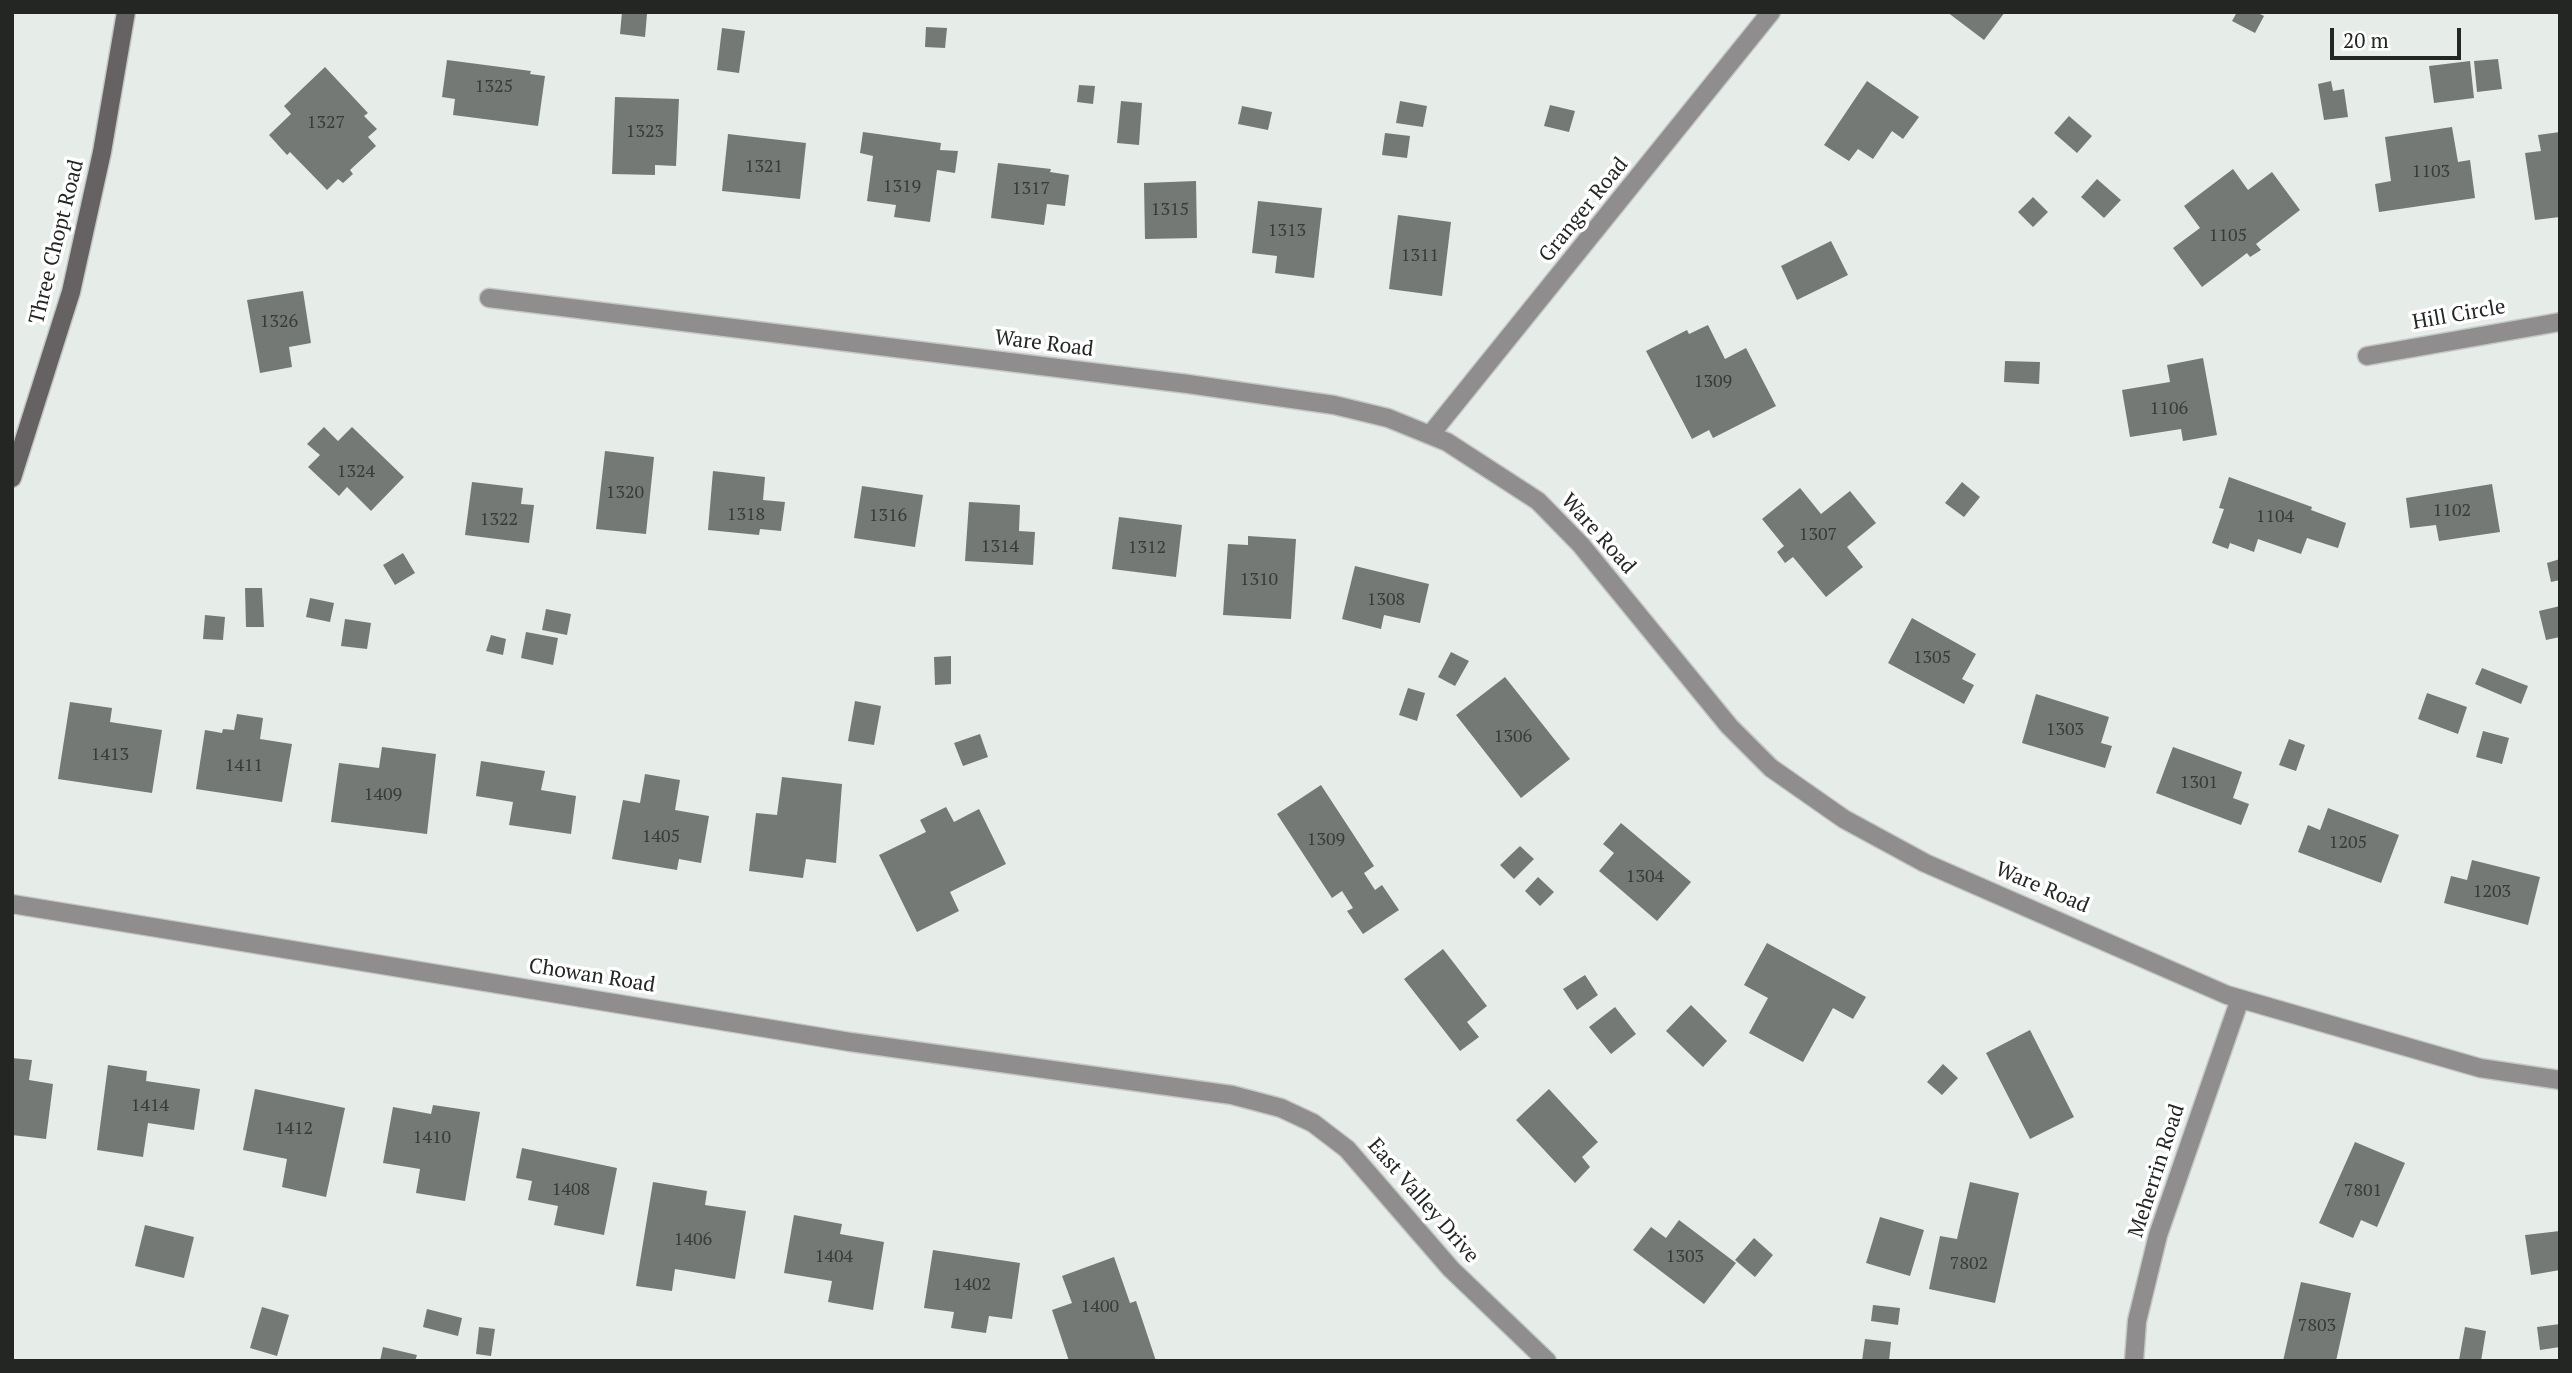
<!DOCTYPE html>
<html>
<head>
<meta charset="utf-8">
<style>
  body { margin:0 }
  #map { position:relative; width:2572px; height:1373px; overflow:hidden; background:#e6ece7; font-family:"PT Serif",serif }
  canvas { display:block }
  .frame { position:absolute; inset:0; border:14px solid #242624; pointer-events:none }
  .scale { position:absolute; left:2330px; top:28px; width:131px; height:32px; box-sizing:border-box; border:4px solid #242624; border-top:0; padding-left:9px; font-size:21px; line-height:24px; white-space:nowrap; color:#242624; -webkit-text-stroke:5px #fff; paint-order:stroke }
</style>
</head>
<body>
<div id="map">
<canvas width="2572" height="1373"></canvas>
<div class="frame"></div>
<div class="scale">20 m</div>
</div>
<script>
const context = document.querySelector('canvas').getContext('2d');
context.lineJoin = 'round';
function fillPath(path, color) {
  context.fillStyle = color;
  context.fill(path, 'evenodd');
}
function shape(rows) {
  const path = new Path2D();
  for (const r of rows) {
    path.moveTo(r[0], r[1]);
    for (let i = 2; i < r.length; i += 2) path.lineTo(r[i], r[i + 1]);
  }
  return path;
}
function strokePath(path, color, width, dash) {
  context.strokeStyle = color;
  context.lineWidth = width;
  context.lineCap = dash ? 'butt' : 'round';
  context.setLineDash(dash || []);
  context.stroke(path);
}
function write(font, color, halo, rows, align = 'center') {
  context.font = font + ' "PT Serif",serif';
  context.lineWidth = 7;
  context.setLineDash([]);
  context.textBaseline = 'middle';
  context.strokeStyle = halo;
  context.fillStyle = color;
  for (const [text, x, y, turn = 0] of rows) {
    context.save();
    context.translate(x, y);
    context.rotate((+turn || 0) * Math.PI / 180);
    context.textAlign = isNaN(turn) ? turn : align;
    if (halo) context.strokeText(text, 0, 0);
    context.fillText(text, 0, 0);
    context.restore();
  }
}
const building = shape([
  [622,12,647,14,645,37,620,34],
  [1947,12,2005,12,1984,40],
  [2237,12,2256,12,2264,16,2255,33,2232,21],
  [926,27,947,28,945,48,925,47],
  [722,28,745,31,739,73,717,70],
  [2498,59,2502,89,2477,92,2474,61],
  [447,60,531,71,530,74,545,76,538,126,453,115,455,99,442,97],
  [2470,61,2474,98,2434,103,2429,66],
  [325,67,368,113,364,116,377,129,368,137,376,146,350,170,353,174,343,183,338,179,327,190,290,152,287,155,269,135,291,114,284,106],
  [1867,81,1919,117,1903,139,1892,131,1873,159,1858,149,1849,161,1824,145],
  [2331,81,2333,91,2344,89,2348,117,2324,120,2318,84],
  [1079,85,1095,86,1093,104,1077,102],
  [615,97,679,99,676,166,655,165,655,175,612,174],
  [1121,101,1142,103,1139,145,1117,143],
  [1400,101,1427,106,1423,127,1396,123],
  [1550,105,1575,111,1569,132,1544,126],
  [1242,106,1272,112,1268,130,1238,124],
  [2069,116,2092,136,2077,153,2054,133],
  [2452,127,2458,162,2470,160,2475,198,2379,212,2375,184,2391,181,2385,137],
  [863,132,941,143,940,150,958,151,955,173,937,170,930,222,894,217,896,205,867,201,873,156,860,153],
  [2560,132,2560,217,2535,220,2525,153,2541,151,2538,135],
  [1385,133,1410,136,1407,158,1382,155],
  [728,134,806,143,800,199,722,191],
  [998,163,1051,169,1050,172,1069,175,1065,206,1047,204,1044,225,991,218],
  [2233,169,2248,190,2272,172,2300,210,2256,244,2261,250,2250,257,2247,253,2202,287,2173,248,2200,228,2184,206],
  [2097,179,2121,200,2104,218,2081,197],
  [1196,181,1197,238,1145,239,1144,183],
  [2033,197,2048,212,2033,227,2018,212],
  [1258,201,1322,208,1314,278,1275,273,1277,256,1252,253],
  [1398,215,1451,222,1442,296,1389,289],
  [1831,241,1848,275,1797,300,1781,266],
  [303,291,311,343,289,347,292,367,260,373,247,300],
  [1708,325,1725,359,1746,348,1776,406,1713,438,1709,430,1692,439,1646,351,1687,330,1689,334],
  [2203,358,2217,435,2183,441,2181,429,2130,437,2122,390,2170,382,2167,365],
  [2005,361,2040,362,2039,384,2004,382],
  [324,427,338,441,352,427,404,477,371,511,347,487,339,496,308,467,320,455,307,444],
  [605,451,654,457,646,534,596,529],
  [713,471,765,477,763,500,785,502,781,531,760,529,759,535,708,530],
  [2229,477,2312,507,2311,510,2346,523,2338,548,2307,538,2301,554,2258,539,2254,552,2230,543,2228,549,2212,543,2224,509,2219,508],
  [472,482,523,488,521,504,534,505,529,543,465,535],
  [1962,482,1980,497,1964,517,1945,503],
  [2492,484,2500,532,2439,541,2436,525,2410,528,2406,498],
  [862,486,923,495,915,547,854,538],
  [1800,488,1821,514,1850,491,1876,523,1847,547,1863,567,1826,597,1793,557,1785,563,1777,552,1784,546,1762,519],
  [969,502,1020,505,1019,531,1035,532,1033,565,965,561],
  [1119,517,1182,525,1176,577,1112,569],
  [1248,536,1296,539,1291,619,1223,615,1228,544,1248,545],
  [403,553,415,573,395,585,383,565],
  [2560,559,2560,580,2551,582,2547,563],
  [1355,566,1429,584,1420,623,1384,615,1381,629,1342,619],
  [245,588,262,588,264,627,246,627],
  [310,598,334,603,330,622,306,617],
  [2560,606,2560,637,2546,640,2539,611],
  [546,609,571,614,567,635,542,630],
  [205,615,225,617,223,640,203,639],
  [1912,618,1976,654,1962,679,1974,685,1964,704,1888,663],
  [345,619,371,623,367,649,341,646],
  [526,632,558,638,553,665,521,658],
  [491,635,506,639,503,655,486,651],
  [1451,652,1469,661,1455,686,1438,677],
  [951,656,951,684,935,685,934,657],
  [2482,668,2528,686,2521,704,2475,684],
  [1505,677,1570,759,1521,798,1456,715],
  [1408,688,1425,693,1417,721,1399,715],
  [2427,693,2467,707,2458,734,2418,719],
  [2036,694,2109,717,2101,743,2112,746,2105,768,2022,743],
  [855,701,881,706,874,745,848,741],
  [70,702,112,708,110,722,162,730,152,793,58,779],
  [237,714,263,718,260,739,292,744,282,802,196,789,205,730,222,733,223,729,234,730],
  [2483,731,2509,738,2502,764,2476,757],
  [980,734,988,757,963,766,954,743],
  [2289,739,2305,745,2296,771,2279,765],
  [382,747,436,754,427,834,331,822,339,763,379,768],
  [2173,747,2242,772,2233,798,2249,804,2241,825,2156,793],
  [481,761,545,771,541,790,576,796,571,834,509,825,513,802,476,796],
  [645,774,680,780,675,810,709,816,701,863,679,859,677,870,612,859,623,800,640,803],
  [782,777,842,784,836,863,806,859,803,878,749,871,756,813,777,815],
  [1321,785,1374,866,1364,873,1375,890,1382,885,1399,910,1363,934,1347,911,1353,908,1342,891,1332,898,1277,814],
  [946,807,954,822,979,809,1006,864,950,892,959,911,917,932,879,855,926,832,920,820],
  [2328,808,2399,835,2381,883,2298,852,2308,825,2320,830],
  [1621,823,1691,882,1657,921,1599,871,1614,853,1603,844],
  [1520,846,1534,859,1514,879,1500,865],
  [2472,860,2540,877,2528,925,2444,903,2451,876,2467,880],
  [1538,877,1554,892,1540,906,1525,891],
  [1767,943,1866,997,1853,1019,1833,1008,1803,1062,1749,1033,1768,998,1744,985],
  [1443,949,1487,1006,1467,1022,1479,1037,1460,1051,1404,979],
  [1585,975,1598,995,1577,1010,1563,989],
  [1691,1005,1727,1041,1703,1067,1666,1031],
  [1615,1007,1636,1034,1611,1054,1589,1027],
  [2030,1030,2074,1117,2030,1139,1986,1053],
  [12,1058,32,1060,29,1080,53,1084,46,1139,12,1135],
  [1943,1064,1958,1078,1942,1095,1927,1082],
  [108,1065,147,1071,146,1081,200,1089,194,1130,148,1123,143,1157,97,1150],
  [255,1089,345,1108,326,1197,282,1187,287,1159,243,1150],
  [1549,1089,1598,1142,1582,1157,1590,1167,1575,1183,1516,1120],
  [433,1105,480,1112,465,1201,416,1193,420,1169,383,1163,393,1107,431,1114],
  [2355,1142,2405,1163,2377,1227,2361,1220,2353,1238,2319,1223],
  [522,1148,617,1168,604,1235,554,1225,558,1206,528,1200,532,1181,516,1178],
  [653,1182,707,1191,705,1205,746,1211,735,1279,675,1269,672,1291,636,1286],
  [1970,1182,2019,1193,1995,1303,1929,1289,1940,1236,1957,1239],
  [794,1215,842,1224,840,1234,884,1242,873,1310,828,1302,832,1281,784,1273],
  [1880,1217,1924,1230,1910,1276,1866,1263],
  [1679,1220,1736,1263,1704,1304,1633,1250,1651,1227,1666,1238],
  [145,1225,194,1237,184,1278,135,1266],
  [2560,1231,2560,1270,2531,1275,2525,1235],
  [1754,1238,1773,1255,1755,1277,1735,1260],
  [933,1250,1020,1263,1012,1319,989,1316,986,1333,951,1328,954,1312,924,1308],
  [1114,1257,1130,1303,1136,1301,1156,1361,1069,1361,1052,1310,1072,1303,1062,1276],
  [2301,1282,2351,1293,2336,1361,2283,1361],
  [1873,1305,1900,1308,1898,1325,1871,1321],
  [262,1307,289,1315,277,1356,250,1348],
  [427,1309,462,1318,458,1336,423,1327],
  [2560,1324,2560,1347,2540,1350,2537,1327],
  [479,1327,495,1329,491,1356,476,1354],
  [2465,1327,2486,1331,2481,1361,2459,1360],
  [1865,1339,1891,1342,1889,1361,1862,1361],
  [383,1347,417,1355,415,1361,380,1361]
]);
const street = shape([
  [489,298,1188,384,1334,405,1388,418,1447,442,1538,501,1581,545,1729,726,1771,768,1844,819,1925,863,2227,995,2480,1068,2560,1080],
  [2367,356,2560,322],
  [1430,435,1771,12],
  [12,904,850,1042,1232,1095,1281,1108,1313,1123,1347,1149,1451,1269,1547,1361],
  [2134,1361,2137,1321,2158,1235,2240,999]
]);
const secondary = shape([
  [12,478,71,292,102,152,126,12]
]);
const numberNames = [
  ["1325",494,87],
  ["1327",326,123],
  ["1323",645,132],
  ["1321",764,167],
  ["1103",2431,172],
  ["1319",902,187],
  ["1317",1031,189],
  ["1315",1170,210],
  ["1313",1287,231],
  ["1105",2228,236],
  ["1311",1420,256],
  ["1326",279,322],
  ["1309",1713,382],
  ["1106",2169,409],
  ["1324",356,472],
  ["1320",625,493],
  ["1102",2452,511],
  ["1318",746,515],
  ["1316",888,516],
  ["1104",2275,517],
  ["1322",499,520],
  ["1307",1818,535],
  ["1314",1000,547],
  ["1312",1147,548],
  ["1310",1259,580],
  ["1308",1386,600],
  ["1305",1932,658],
  ["1303",2065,730],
  ["1306",1513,737],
  ["1413",110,755],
  ["1411",244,766],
  ["1301",2199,783],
  ["1409",383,795],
  ["1405",661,837],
  ["1309",1326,840],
  ["1205",2348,843],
  ["1304",1645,877],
  ["1203",2492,892],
  ["1414",150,1106],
  ["1412",294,1129],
  ["1410",432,1138],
  ["1408",571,1190],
  ["7801",2363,1191],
  ["1406",693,1240],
  ["1404",834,1257],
  ["1303",1685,1257],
  ["7802",1969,1264],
  ["1402",972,1285],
  ["1400",1100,1307],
  ["7803",2317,1326]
];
const streetNames = [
  ["Granger Road",1584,210,-51],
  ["Three Chopt Road",57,242,-76],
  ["Hill Circle",2459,315,-10],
  ["Ware Road",1044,344,7],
  ["Ware Road",1598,534,48],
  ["Ware Road",2042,888,23],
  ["Chowan Road",592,976,9],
  ["Meherrin Road",2157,1171,-72],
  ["East Valley Drive",1423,1201,49]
];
fillPath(building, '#747975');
strokePath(street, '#c3c8c4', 21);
strokePath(secondary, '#c3c8c4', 21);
strokePath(street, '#908d8f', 18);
strokePath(secondary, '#666264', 18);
write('18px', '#383b38', null, numberNames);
write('21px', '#242624', '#fff', streetNames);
</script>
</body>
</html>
